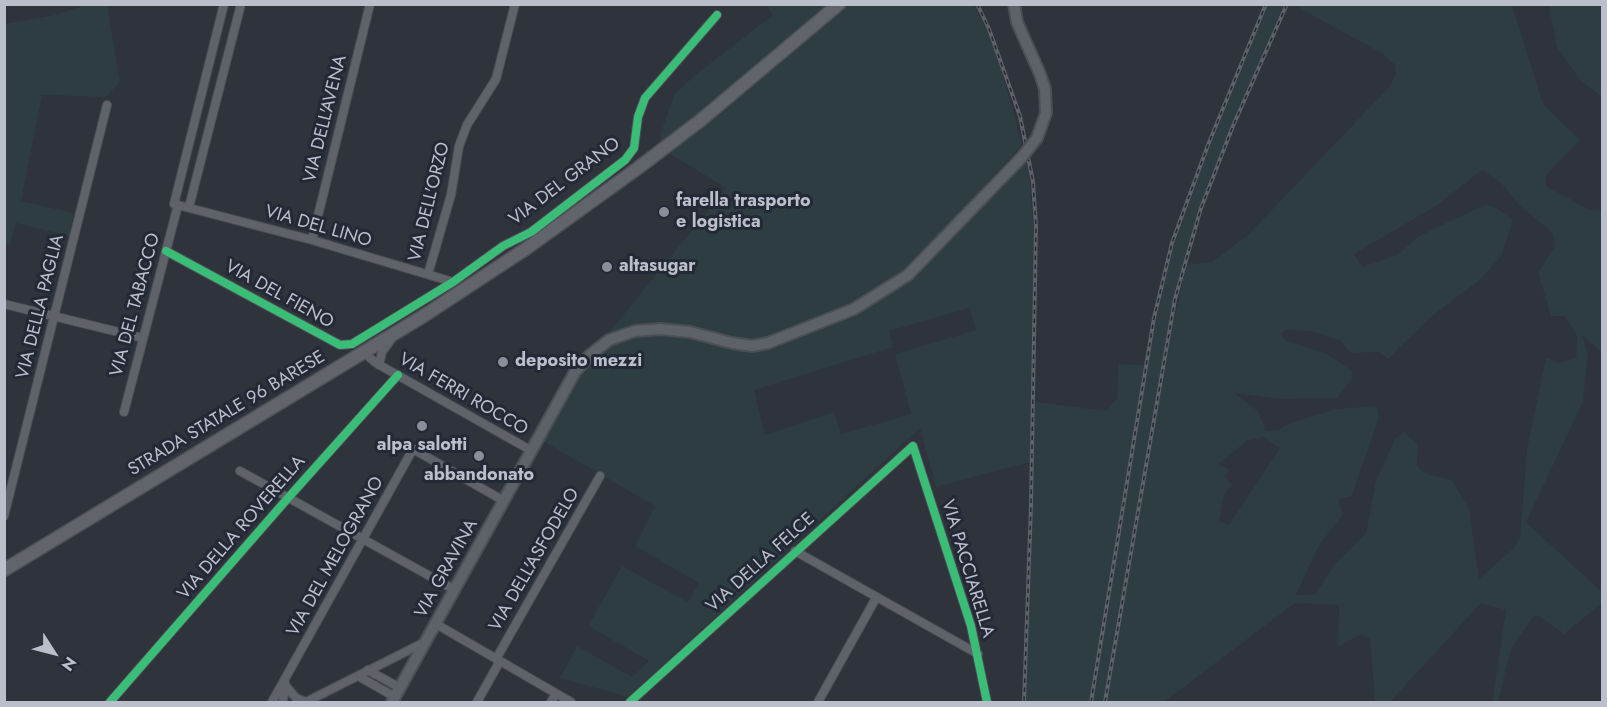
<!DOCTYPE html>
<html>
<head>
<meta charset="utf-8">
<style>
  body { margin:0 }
  #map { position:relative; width:1607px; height:707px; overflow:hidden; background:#2f333b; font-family:Jost,sans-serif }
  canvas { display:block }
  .frame { position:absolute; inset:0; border:6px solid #bbbfcb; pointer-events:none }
  .north { position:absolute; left:24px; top:623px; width:60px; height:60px; -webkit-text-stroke:4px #232936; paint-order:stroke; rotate:126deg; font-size:16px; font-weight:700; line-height:24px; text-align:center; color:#bbbfcb }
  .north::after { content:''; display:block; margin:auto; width:21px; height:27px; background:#bbbfcb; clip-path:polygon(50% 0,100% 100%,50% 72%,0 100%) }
</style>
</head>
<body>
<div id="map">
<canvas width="1607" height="707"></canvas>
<div class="frame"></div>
<div class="north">N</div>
</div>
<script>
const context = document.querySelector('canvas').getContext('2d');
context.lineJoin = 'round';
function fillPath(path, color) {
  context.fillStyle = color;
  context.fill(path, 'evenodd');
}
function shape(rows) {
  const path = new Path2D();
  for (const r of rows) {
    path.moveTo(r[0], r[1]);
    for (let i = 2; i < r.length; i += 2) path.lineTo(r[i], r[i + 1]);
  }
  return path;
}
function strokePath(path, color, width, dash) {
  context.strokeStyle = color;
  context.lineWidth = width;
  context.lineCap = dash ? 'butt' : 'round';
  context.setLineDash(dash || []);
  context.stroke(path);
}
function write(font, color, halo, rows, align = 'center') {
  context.font = font + ' Jost,sans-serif';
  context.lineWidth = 6;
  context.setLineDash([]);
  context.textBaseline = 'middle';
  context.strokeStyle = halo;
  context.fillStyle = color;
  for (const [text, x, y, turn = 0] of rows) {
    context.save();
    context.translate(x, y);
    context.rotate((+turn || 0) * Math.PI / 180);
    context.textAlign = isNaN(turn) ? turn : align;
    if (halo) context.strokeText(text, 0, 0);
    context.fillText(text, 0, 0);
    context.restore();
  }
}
const green = shape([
  [86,5,107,5,120,82,106,97,42,95,21,201,74,213,69,236,16,223,10,245,5,244,5,24,55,15],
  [766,5,832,5,797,35,660,146,661,132,674,95,695,75,773,15],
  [846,5,974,5,995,46,1022,145,899,277,846,308,764,339,746,342,659,324,608,334,726,188,667,152,803,42],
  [1268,5,1285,5,1208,182,1174,306,1104,702,1091,702,1153,335,1171,254,1208,151],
  [1294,5,1512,5,1543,104,1580,140,1546,175,1546,186,1588,209,1602,211,1602,352,1582,335,1588,354,1583,402,1526,522,1602,592,1602,603,1564,634,1539,616,1533,617,1511,649,1498,702,1492,702,1506,610,1481,603,1390,702,1375,702,1370,639,1361,634,1338,647,1339,605,1295,603,1164,702,1106,702,1171,334,1186,265,1212,262,1247,236,1389,87,1396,74,1395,65,1383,54],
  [1482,170,1500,182,1521,207,1552,232,1555,247,1538,272,1551,316,1565,316,1577,336,1576,358,1559,363,1546,358,1527,449,1520,537,1515,547,1479,579,1469,509,1452,480,1426,474,1417,466,1418,444,1404,432,1395,439,1376,481,1366,533,1333,566,1315,595,1296,595,1318,547,1343,514,1338,499,1351,497,1379,418,1377,406,1336,409,1288,424,1279,430,1266,431,1258,411,1234,393,1281,399,1337,398,1352,379,1352,371,1327,354,1285,340,1281,334,1285,330,1311,331,1341,341,1350,353,1379,352,1388,359,1433,315,1481,279,1501,256,1513,220,1493,206,1484,205,1419,236,1397,255,1362,267,1354,254,1436,206],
  [1263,437,1280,448,1229,525,1219,521,1224,495,1232,485,1225,476,1230,470,1218,464,1247,441],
  [1550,5,1602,5,1602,97,1579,79,1557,47,1550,12],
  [1028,159,1036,260,1030,462,936,487,920,428,628,697,560,678,577,646,632,677,649,661,588,626,622,566,688,602,699,583,635,546,655,506,543,441,578,378,590,362,604,350,630,337,662,333,728,347,755,350,849,315,875,302,909,278],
  [969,308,976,330,895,354,911,414,841,434,834,412,765,435,754,390,893,347,889,331],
  [1118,364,1145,365,1089,702,1026,702,1035,402,1106,411,1117,398]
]);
const street = shape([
  [224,4,174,204,312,240,453,282],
  [189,207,241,4],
  [312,240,370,4],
  [166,251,340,345,352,344,453,282,503,246,531,232,625,160,634,148,638,117,645,98,717,15],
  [428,274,451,195,459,146,467,125,496,79,515,4],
  [4,304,143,338],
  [363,352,376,363,532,451],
  [379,365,382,352,393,337],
  [124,412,178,205],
  [240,471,455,590],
  [4,516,107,105],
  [795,551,978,654],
  [436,624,571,702],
  [496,659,600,476],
  [368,670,400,688],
  [358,676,395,697],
  [285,685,296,698,306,702],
  [110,702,288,498,398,375],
  [272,702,413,449,504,501],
  [283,702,285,683],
  [306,702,425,642],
  [477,702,500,661],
  [551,702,556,694],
  [630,702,913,446,971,626,987,702],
  [818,702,876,598]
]);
const secondary = shape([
  [1014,4,1017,22,1040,74,1045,89,1046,113,1037,138],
  [392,702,575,372,590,355,609,340,635,331,661,329,690,332,732,343,752,346,768,343,854,309,908,275,1022,157]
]);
const primary = shape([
  [4,570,425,315,527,248,638,168,701,120,839,4]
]);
const rail = shape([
  [977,4,989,29,1020,116,1033,182,1036,226,1031,505,1024,702],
  [1091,702,1154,318,1172,243,1208,145,1266,4],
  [1105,702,1175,299,1201,208,1233,126,1287,4]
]);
const secondaryBridge = shape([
  [1022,157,1037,138]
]);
const cycleway = shape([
  [166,251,340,345,352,344,453,282,503,246,531,232,625,160,634,148,638,117,645,98,717,15],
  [110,702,288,498,398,375],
  [630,702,913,446,971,626,987,702]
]);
const markers = [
  [664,212,6,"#8a8e99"],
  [607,267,6,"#8a8e99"],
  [503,362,6,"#8a8e99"],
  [422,426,6,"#8a8e99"],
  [479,456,6,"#8a8e99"]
];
const streetNames = [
  ["VIA DELL'AVENA",326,119,-76],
  ["VIA DEL GRANO",565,182,-37],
  ["VIA DELL'ORZO",430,202,-76],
  ["VIA DEL LINO",318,227,16],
  ["VIA DEL FIENO",279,295,29],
  ["VIA DEL TABACCO",136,305,-75],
  ["VIA DELLA PAGLIA",41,307,-76],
  ["VIA FERRI ROCCO",463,395,30],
  ["STRADA STATALE 96 BARESE",227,414,-31],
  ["VIA DELLA ROVERELLA",242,528,-49],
  ["VIA DEL MELOGRANO",336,557,-61],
  ["VIA DELL'ASFODELO",535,560,-60],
  ["VIA DELLA FELCE",761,563,-42],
  ["VIA GRAVINA",447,569,-61],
  ["VIA PACCIARELLA",967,569,73]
];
const poiNames = [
  ["farella trasporto",676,202],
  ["e logistica",676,223],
  ["altasugar",619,267],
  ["deposito mezzi",515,362],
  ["alpa salotti",422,446,"center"],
  ["abbandonato",479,476,"center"]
];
fillPath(green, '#2d3d42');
strokePath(street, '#4b4e54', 10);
strokePath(secondary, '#4b4e54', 14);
strokePath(primary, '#4d5058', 15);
strokePath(street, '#60626a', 8);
strokePath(secondary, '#5d6168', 10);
strokePath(primary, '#61646b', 12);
strokePath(rail, '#5e6167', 4);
strokePath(rail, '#232936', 1.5, [4.5]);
strokePath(secondaryBridge, '#4b4e54', 14, []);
strokePath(secondaryBridge, '#5d6168', 10);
strokePath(cycleway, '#3abd76', 8);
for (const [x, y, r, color] of markers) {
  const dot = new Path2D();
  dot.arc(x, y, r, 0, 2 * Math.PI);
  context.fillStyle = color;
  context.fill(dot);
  strokePath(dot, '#232936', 2);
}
write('18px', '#bbbfcb', '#232936', streetNames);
write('bold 18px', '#bbbfcb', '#232936', poiNames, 'left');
</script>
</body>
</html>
